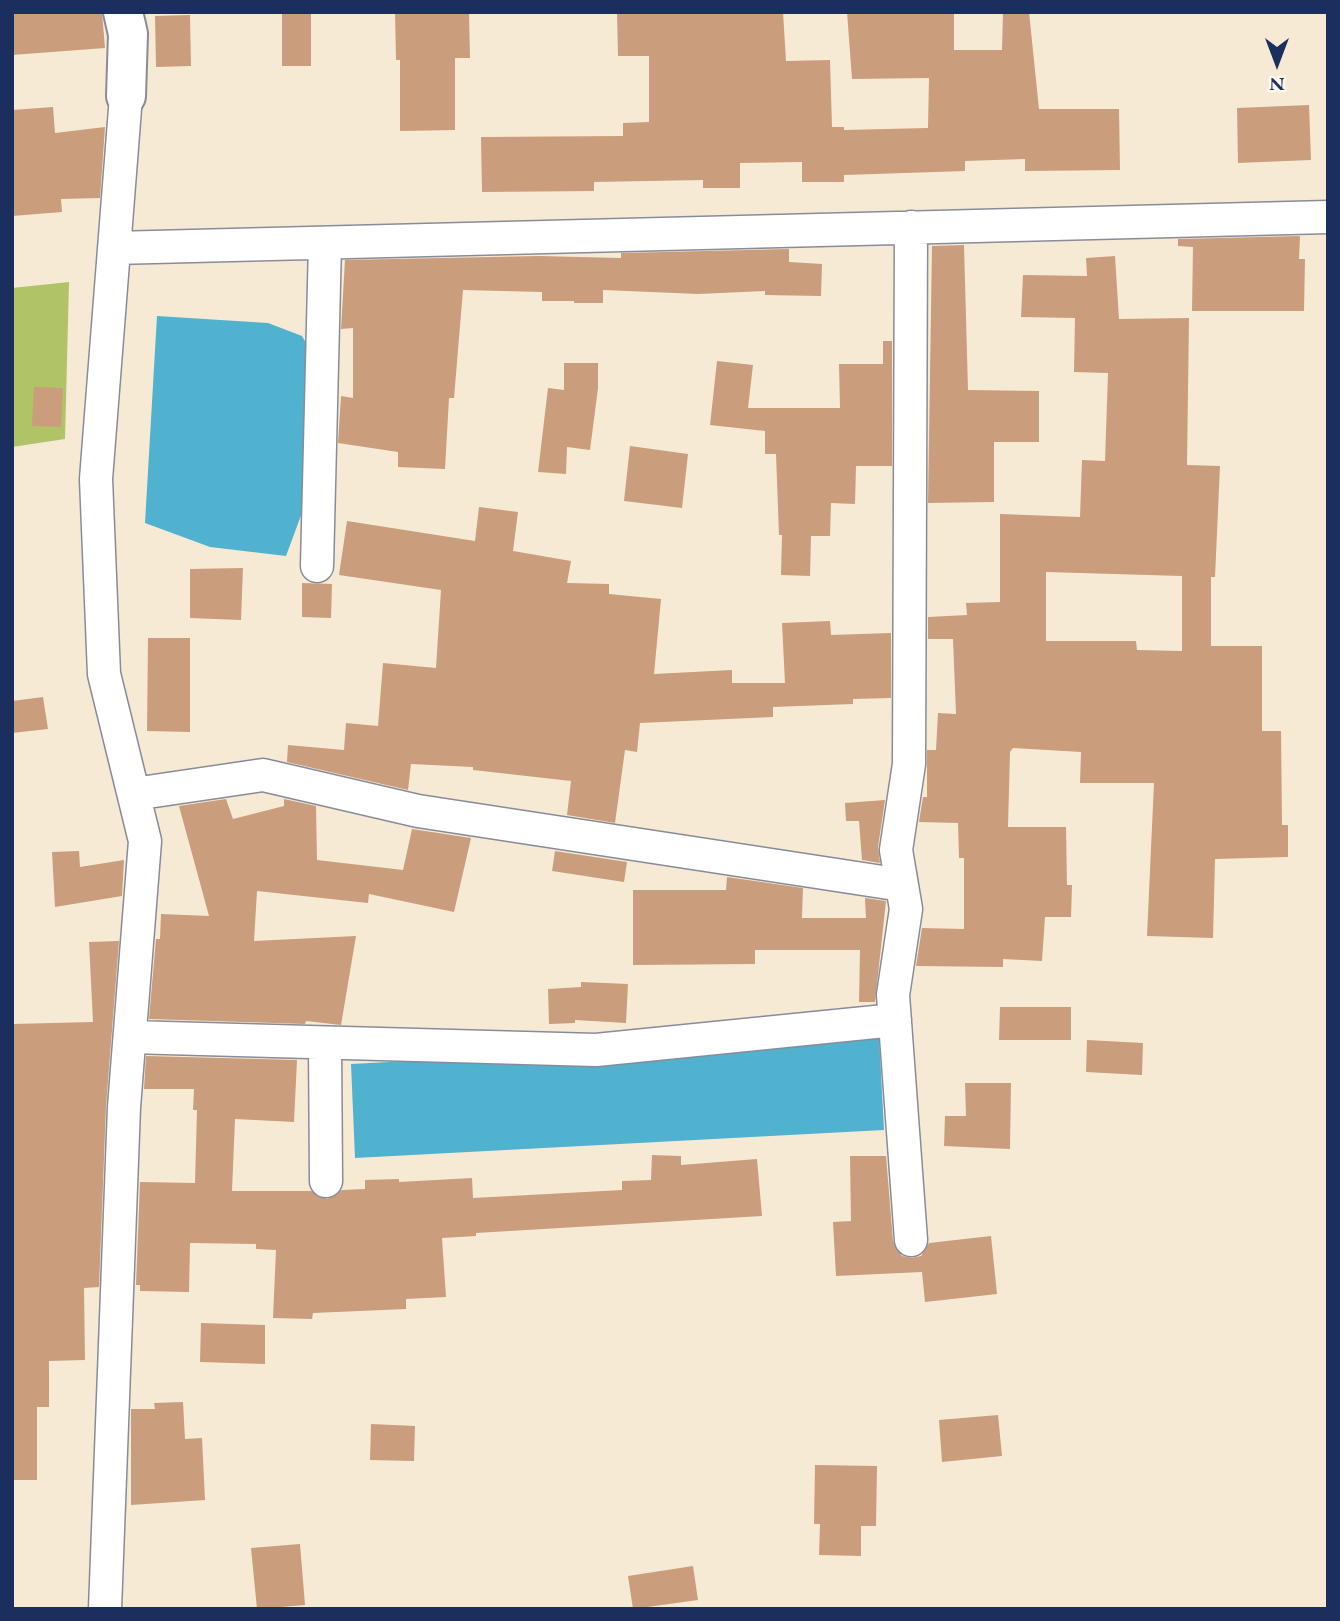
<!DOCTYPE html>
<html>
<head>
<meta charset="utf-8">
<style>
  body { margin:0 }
  #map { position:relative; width:1340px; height:1621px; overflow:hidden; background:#f6ead5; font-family:"EB Garamond",serif }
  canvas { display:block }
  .frame { position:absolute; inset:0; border:14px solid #1b2f5e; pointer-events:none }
  .north { position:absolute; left:1242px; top:28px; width:70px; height:70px; -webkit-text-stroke:5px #fbf7ec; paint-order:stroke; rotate:180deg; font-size:19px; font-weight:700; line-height:28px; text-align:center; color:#1b2f5e }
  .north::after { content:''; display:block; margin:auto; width:24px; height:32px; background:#1b2f5e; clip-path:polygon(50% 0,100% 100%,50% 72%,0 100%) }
</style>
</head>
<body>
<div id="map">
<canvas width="1340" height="1621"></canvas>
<div class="frame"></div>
<div class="north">N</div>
</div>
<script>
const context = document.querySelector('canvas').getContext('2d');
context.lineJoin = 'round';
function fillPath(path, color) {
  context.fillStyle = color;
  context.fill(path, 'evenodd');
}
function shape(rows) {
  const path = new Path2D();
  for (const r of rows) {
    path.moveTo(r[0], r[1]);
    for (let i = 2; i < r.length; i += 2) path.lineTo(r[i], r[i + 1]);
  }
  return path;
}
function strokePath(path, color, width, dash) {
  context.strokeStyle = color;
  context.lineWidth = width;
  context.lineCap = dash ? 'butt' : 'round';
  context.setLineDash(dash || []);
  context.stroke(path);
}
const green = shape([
  [69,282,65,439,12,447,12,288]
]);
const water = shape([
  [157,316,268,323,302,336,314,356,306,502,286,556,210,547,145,523],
  [879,1036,884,1130,355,1158,351,1064]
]);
const building = shape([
  [12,12,102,12,105,48,12,55],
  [282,12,311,12,311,66,282,66],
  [395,12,469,12,470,58,455,58,455,130,400,131,400,60,396,60],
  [617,12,783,12,786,61,830,60,832,127,844,127,844,130,928,128,929,78,852,79,847,12,954,12,954,50,1002,50,1003,12,1029,12,1039,109,1119,109,1120,170,1025,171,1025,159,965,161,965,171,844,175,844,182,802,182,802,162,740,163,740,188,703,188,703,180,594,182,594,191,482,192,481,137,623,136,623,123,649,122,649,56,618,56],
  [190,15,191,66,156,67,155,16],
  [1309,105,1311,160,1238,163,1237,108],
  [53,107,55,133,105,127,100,198,61,199,62,212,12,216,12,110],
  [1300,236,1299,259,1305,259,1304,311,1192,311,1193,247,1178,246,1178,239],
  [964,245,968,390,1039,391,1039,442,994,442,994,502,928,503,932,246],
  [789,249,789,262,822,264,821,296,765,295,765,291,698,294,603,290,603,303,574,303,574,301,542,301,542,292,463,290,454,398,449,398,445,469,398,467,398,452,338,443,341,396,353,398,353,328,341,329,345,260,539,256,621,258,621,253],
  [1115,256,1119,319,1189,318,1187,465,1220,466,1215,577,1211,577,1211,646,1262,646,1262,731,1281,731,1282,825,1288,825,1288,857,1215,859,1213,938,1147,936,1154,783,1080,783,1081,752,1013,748,1010,752,1008,827,1066,827,1067,885,1072,885,1071,917,1045,917,1042,961,1003,959,1003,967,916,966,922,928,964,929,964,858,959,858,958,823,919,822,923,797,927,797,927,750,936,750,938,713,956,714,953,639,928,639,928,617,967,615,966,603,1000,602,1000,514,1080,517,1082,460,1105,461,1108,373,1074,372,1075,318,1021,317,1023,275,1087,276,1086,258],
  [1046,572,1182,576,1182,651,1137,650,1136,641,1046,641],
  [883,341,892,341,892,466,856,466,855,504,831,503,830,536,811,536,810,576,781,575,782,535,779,535,776,454,765,454,765,431,710,425,717,361,753,365,748,408,840,408,839,364,883,364],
  [564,363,598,363,598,388,590,450,567,447,566,474,538,472,548,388,564,390],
  [34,387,63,388,61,427,32,426],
  [630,446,688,454,682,508,624,501],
  [479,507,518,512,513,551,571,561,567,583,609,584,609,594,661,599,654,674,732,670,732,683,785,683,782,623,830,621,831,635,891,633,891,698,853,699,853,704,773,707,773,717,640,723,637,752,625,750,615,823,567,815,571,781,473,770,473,767,411,764,408,790,287,762,288,745,344,750,346,723,378,726,383,663,436,668,441,590,339,575,347,521,475,541],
  [243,568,241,620,190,618,190,569],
  [302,583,332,584,331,618,302,617],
  [148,638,190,638,190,732,147,731],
  [43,697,48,729,12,733,12,701],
  [226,799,233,819,284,806,284,799,316,806,317,860,403,870,412,829,471,838,454,912,369,894,368,903,257,891,254,941,356,936,341,1025,306,1021,305,1024,149,1019,156,939,160,939,161,914,209,916,179,806],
  [885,800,878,847,880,863,862,860,859,821,846,821,845,803],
  [79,851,80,867,124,860,122,896,55,907,52,852],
  [555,851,627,862,624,882,552,871],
  [727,877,803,888,802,918,866,918,865,898,886,901,875,1002,859,1002,860,950,755,950,755,964,633,965,633,890,726,890],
  [119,941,106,1106,99,1287,84,1288,85,1360,49,1361,49,1407,37,1407,37,1480,12,1480,12,1024,93,1022,89,942],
  [581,982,628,984,626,1023,575,1020,575,1023,549,1024,548,989,581,987],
  [1000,1007,1071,1007,1071,1040,999,1040],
  [1087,1040,1143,1043,1142,1075,1086,1072],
  [146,1056,297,1060,294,1122,235,1119,232,1191,311,1191,327,1199,342,1190,365,1189,365,1180,399,1179,399,1182,472,1178,473,1198,622,1190,622,1181,651,1180,652,1155,681,1156,681,1165,757,1159,762,1216,476,1233,476,1236,442,1238,446,1297,406,1299,406,1309,313,1313,312,1319,273,1318,276,1250,256,1249,256,1244,190,1243,189,1292,140,1291,140,1285,136,1285,140,1182,195,1183,197,1110,193,1110,194,1089,144,1089],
  [965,1083,1011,1083,1010,1149,944,1146,945,1116,966,1116],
  [850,1156,886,1156,893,1241,902,1256,912,1258,921,1256,929,1243,991,1236,997,1294,925,1302,922,1272,836,1276,833,1222,851,1221],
  [201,1323,265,1325,265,1364,200,1362],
  [183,1402,185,1439,202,1438,205,1500,131,1505,131,1409,155,1409,154,1403],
  [998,1415,1002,1456,942,1462,939,1420],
  [371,1424,415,1426,414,1461,370,1460],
  [815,1465,877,1466,876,1526,861,1526,861,1556,819,1555,820,1524,814,1524],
  [300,1544,305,1605,257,1609,251,1548],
  [693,1566,698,1600,633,1609,628,1576]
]);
const minor = shape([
  [911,227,909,764,896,850,906,909,893,995,911,1240],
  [114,248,1328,217],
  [317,566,325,243],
  [134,794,263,775,418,811,902,885],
  [130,1037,596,1050,895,1020],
  [325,1044,326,1181],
  [105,1609,124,1107,145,841,104,674,96,479,126,96]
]);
const tertiary = shape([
  [123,12,128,34,126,96]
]);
fillPath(green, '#b0c367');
fillPath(water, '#50b2cf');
fillPath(building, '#ca9d7d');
strokePath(minor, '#888c9a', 35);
strokePath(tertiary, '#888c9a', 42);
strokePath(minor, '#fff', 32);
strokePath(tertiary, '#fff', 38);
</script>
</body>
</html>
